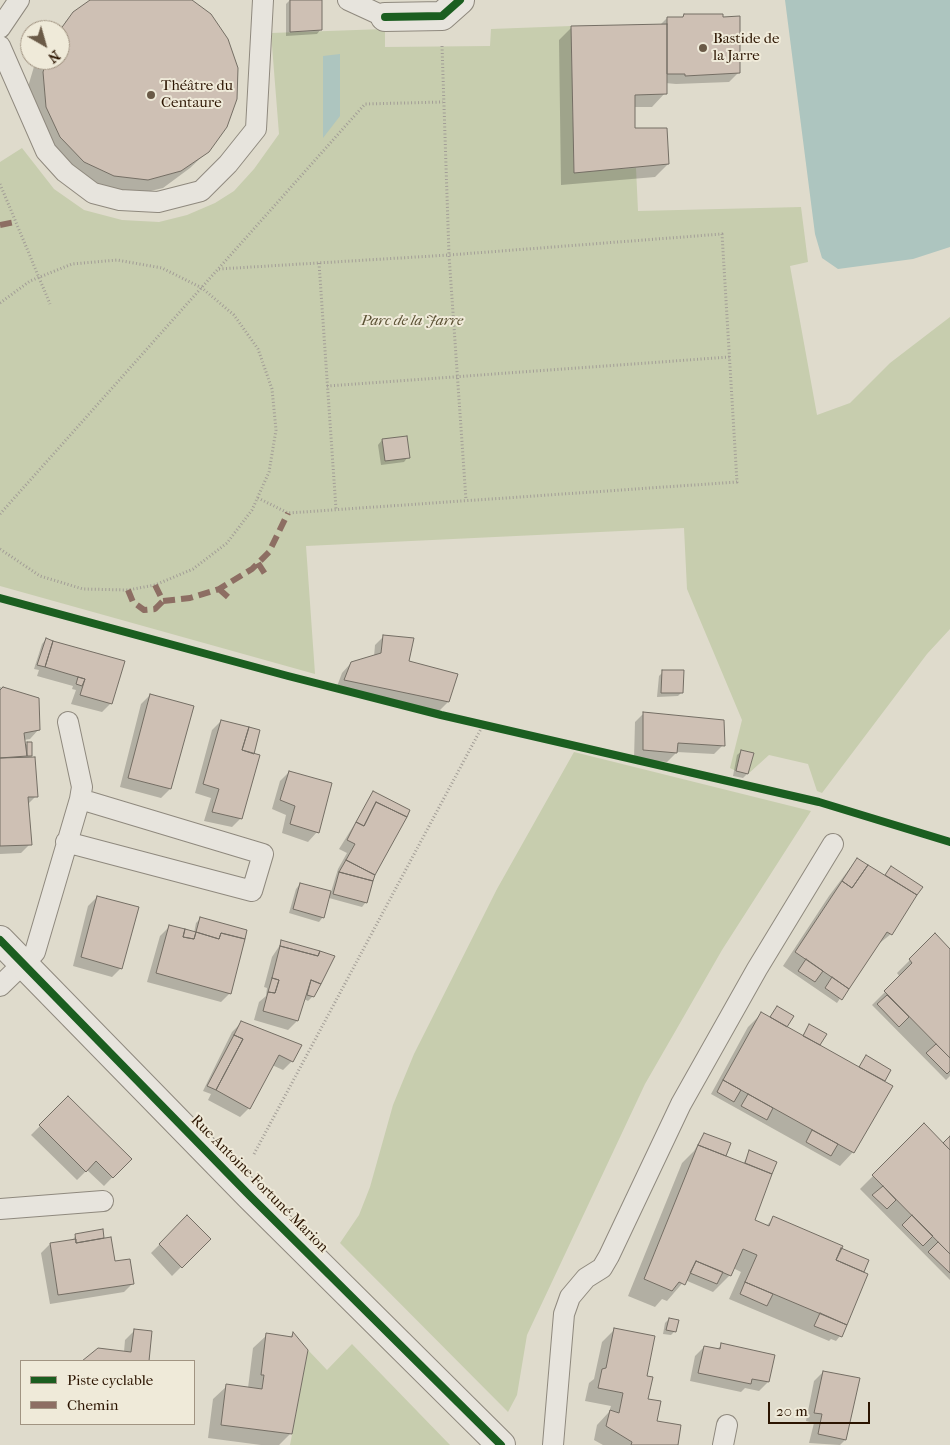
<!DOCTYPE html>
<html>
<head>
<meta charset="utf-8">
<style>
  body { margin:0 }
  #map { position:relative; width:950px; height:1445px; overflow:hidden; background:#dfdbcc; font-family:"IM FELL French Canon",serif }
  canvas { display:block }
  .legend { position:absolute; left:20px; top:1360px; width:175px; height:65px; box-sizing:border-box; background:#efead9; border:1px solid #a19482; margin:0; padding:6px 9px; list-style:none; font-size:15px; color:#2b1400 }
  .legend li { display:flex; align-items:center; gap:10px; height:25px }
  .legend b { width:25px; border:1px solid #a19482 }
  .north { position:absolute; left:20px; top:20px; width:50px; height:50px; box-sizing:border-box; background:#efead9; border:1px solid #a19482; border-radius:50%; rotate:142deg; font-size:14px; font-weight:700; line-height:20px; text-align:center; color:#2b1400 }
  .north::after { content:''; display:block; margin:auto; width:18px; height:22px; background:#6a5a47; clip-path:polygon(50% 0,100% 100%,50% 72%,0 100%) }
  .scale { position:absolute; left:768px; top:1402px; width:102px; height:22px; box-sizing:border-box; border:2px solid #2b1400; border-top:0; padding-left:6px; font-size:15px; line-height:18px; white-space:nowrap; color:#2b1400; -webkit-text-stroke:4px #efead9; paint-order:stroke }
</style>
</head>
<body>
<div id="map">
<canvas width="950" height="1445"></canvas>
<ul class="legend">
<li><b style="height:6px;background:#1b5e20"></b>Piste cyclable</li>
<li><b style="height:6px;background:#8d6e63"></b>Chemin</li>
</ul>
<div class="north">N</div>
<div class="scale">20 m</div>
</div>
<script>
const context = document.querySelector('canvas').getContext('2d');
context.lineJoin = 'round';
function fillPath(path, color) {
  context.fillStyle = color;
  context.fill(path, 'evenodd');
}
function shape(rows) {
  const path = new Path2D();
  for (const r of rows) {
    path.moveTo(r[0], r[1]);
    for (let i = 2; i < r.length; i += 2) path.lineTo(r[i], r[i + 1]);
  }
  return path;
}
function strokePath(path, color, width, dash) {
  context.strokeStyle = color;
  context.lineWidth = width;
  context.lineCap = dash ? 'butt' : 'round';
  context.setLineDash(dash || []);
  context.stroke(path);
}
function write(font, color, halo, rows, align = 'center') {
  context.font = font + ' "IM FELL French Canon",serif';
  context.lineWidth = 4;
  context.setLineDash([]);
  context.textBaseline = 'middle';
  context.strokeStyle = halo;
  context.fillStyle = color;
  for (const [text, x, y, turn = 0] of rows) {
    context.save();
    context.translate(x, y);
    context.rotate((+turn || 0) * Math.PI / 180);
    context.textAlign = isNaN(turn) ? turn : align;
    if (halo) context.strokeText(text, 0, 0);
    context.fillText(text, 0, 0);
    context.restore();
  }
}
const green = shape([
  [571,26,574,172,636,168,638,211,801,207,808,262,790,266,817,415,850,403,890,363,950,317,950,629,927,654,822,793,817,791,808,764,769,755,748,774,754,753,741,750,736,771,730,768,742,720,687,589,684,528,306,546,315,674,0,586,0,162,22,148,54,189,84,210,122,220,159,222,187,215,215,203,234,191,254,169,279,134,271,33,385,29,385,47,490,46,491,29],
  [574,752,811,811,722,950,645,1084,527,1335,517,1395,508,1412,340,1243,359,1215,370,1187,393,1105,414,1054,497,889],
  [352,1344,450,1445,290,1445,308,1350,327,1370]
]);
const water = shape([
  [785,0,950,0,950,247,913,259,838,269,822,258,815,234],
  [340,54,340,116,323,138,323,56]
]);
const shadow = shape([
  [92,0,190,0,208,151,190,168,163,188,130,196,67,178,27,90,36,60,60,60,60,32,67,22,65,22],
  [290,0,321,0,321,29,317,34,286,36,286,4],
  [685,15,738,73,729,82,676,84,665,83,665,93,652,107,634,107,634,129,668,164,655,177,561,185,559,40,572,27,660,25,667,18,682,18],
  [382,440,408,457,404,462,381,465,378,445],
  [384,636,448,702,439,711,336,689,342,673,351,663,374,657,375,645],
  [46,639,111,703,102,712,71,704,76,690,72,689,73,686,37,676,39,670,34,669,42,644],
  [663,672,682,692,678,696,657,697,659,676],
  [0,687,37,699,39,729,30,739,24,740,25,746,27,744,31,756,29,758,36,796,27,805,30,844,21,853,0,854],
  [150,695,170,789,161,798,120,787,141,704],
  [644,713,723,745,714,754,677,752,667,762,634,759,635,722],
  [221,721,241,818,232,827,204,821,211,798,195,793,212,730],
  [742,751,752,753,747,774,743,778,733,776,737,755],
  [289,772,317,832,308,842,282,833,286,815,272,809,280,781],
  [374,793,374,874,366,902,362,907,329,898,323,917,319,922,289,913,296,889,300,884,331,892,338,869,347,853,339,849],
  [853,864,884,876,891,868,921,888,891,934,876,946,837,1003,783,966,829,896],
  [97,897,121,968,112,977,73,966,88,906],
  [200,919,230,993,221,1002,147,982,160,936,169,927,194,933,196,923],
  [935,935,950,950,950,1076,946,1080,872,1005,900,977,897,973],
  [282,942,333,956,313,996,308,1001,304,999,297,1021,288,1030,254,1020,259,1002,266,996,267,988,264,987,272,957],
  [777,1008,786,1027,802,1036,809,1026,825,1034,818,1046,858,1068,866,1057,890,1070,853,1152,840,1166,711,1094,748,1027,761,1014,769,1018],
  [241,1023,292,1061,283,1070,272,1065,249,1108,240,1117,208,1100,211,1094,203,1091,232,1032],
  [68,1098,130,1159,104,1186,87,1170,77,1180,31,1135],
  [924,1125,944,1145,950,1138,950,1280,860,1189],
  [704,1134,724,1156,743,1164,750,1152,775,1162,753,1221,766,1226,774,1218,867,1261,840,1336,836,1341,831,1339,829,1341,729,1299,741,1272,733,1268,730,1275,713,1292,685,1280,667,1301,662,1299,655,1307,628,1296,682,1163,694,1151],
  [187,1217,209,1239,172,1276,151,1253],
  [76,1235,103,1237,100,1240,114,1263,133,1283,124,1292,50,1304,41,1253,50,1244,72,1241],
  [669,1319,675,1331,671,1335,663,1334,665,1323],
  [615,1329,645,1377,647,1400,656,1422,677,1445,603,1445,594,1440,597,1425,609,1412,611,1406,585,1401,589,1383,594,1379,602,1342],
  [134,1331,150,1332,148,1361,84,1361,98,1350,124,1352,125,1340],
  [293,1334,307,1350,290,1434,279,1445,261,1445,208,1438,213,1399,227,1386,248,1388,253,1348,267,1335,289,1338],
  [722,1345,773,1356,768,1382,759,1391,745,1388,741,1392,690,1381,695,1356,704,1347,717,1349],
  [823,1372,845,1440,840,1445,809,1443,814,1423,806,1421,814,1381]
]);
const building = shape([
  [90,0,192,0,211,14,228,39,238,68,237,99,227,127,209,152,181,171,148,180,114,176,84,162,60,137,46,107,43,72,47,60,60,60,60,30,73,12,90,0],
  [290,0,322,0,322,30,290,32,290,0],
  [684,14,723,14,723,17,740,16,740,73,685,76,685,74,667,74,667,17,683,17,684,14],
  [667,24,667,94,635,95,635,128,667,128,669,164,574,173,571,26,667,24],
  [407,436,410,458,385,461,382,439,407,436],
  [383,635,414,638,409,661,458,674,449,702,344,680,351,662,381,653,383,635],
  [46,638,53,641,45,667,37,665,46,638],
  [53,641,125,661,112,704,80,695,85,679,45,667,53,641],
  [662,670,684,670,683,693,661,693,662,670],
  [78,677,85,679,82,686,76,684,78,677],
  [3,687,39,698,40,730,24,733,27,756,0,758,0,690,3,687],
  [150,694,194,706,171,789,128,778,150,694],
  [643,712,724,720,725,746,678,743,677,753,643,750,643,712],
  [221,720,249,727,242,750,260,755,242,819,212,812,219,789,203,784,221,720],
  [249,727,260,730,254,754,242,750,249,727],
  [27,742,32,742,32,756,27,756,27,742],
  [741,750,754,753,748,774,736,771,741,750],
  [35,757,38,797,28,797,32,845,0,846,0,758,35,757],
  [289,771,332,783,319,833,290,824,295,806,280,800,289,771],
  [373,791,410,810,407,817,376,802,364,826,356,822,373,791],
  [376,802,407,817,375,875,346,860,355,844,347,840,356,822,364,826,376,802],
  [857,858,868,865,852,888,842,881,857,858],
  [346,860,375,875,373,881,339,872,346,860],
  [868,865,917,895,892,935,887,932,849,989,795,952,842,881,852,888,868,865],
  [891,866,923,887,917,895,885,875,891,866],
  [339,872,373,881,367,903,333,894,339,872],
  [300,883,331,891,324,918,293,909,300,883],
  [97,896,139,907,122,969,81,957,97,896],
  [200,917,247,930,245,939,221,933,219,939,196,932,200,917],
  [169,925,185,929,183,937,194,939,196,932,219,939,221,933,245,939,231,994,156,973,169,925],
  [185,929,196,932,194,939,183,937,185,929],
  [935,933,950,949,950,1058,884,991,912,963,909,959,935,933],
  [281,940,320,951,318,956,280,946,281,940],
  [280,946,318,956,320,951,335,956,321,984,311,980,298,1021,263,1011,268,992,275,993,279,980,272,978,280,946],
  [806,959,823,971,815,982,798,971,806,959],
  [832,977,849,989,842,1000,825,988,832,977],
  [272,978,279,980,275,993,268,992,272,978],
  [311,980,321,984,314,997,307,995,311,980],
  [887,995,909,1017,899,1027,877,1004,887,995],
  [777,1006,794,1016,787,1027,770,1017,777,1006],
  [761,1012,893,1086,854,1153,723,1080,761,1012],
  [241,1021,302,1045,293,1062,279,1055,250,1109,216,1090,243,1039,234,1035,241,1021],
  [809,1024,827,1034,820,1045,803,1036,809,1024],
  [234,1035,243,1039,216,1090,207,1086,234,1035],
  [936,1044,950,1058,950,1071,947,1074,926,1053,936,1044],
  [866,1055,891,1070,885,1081,859,1067,866,1055],
  [723,1080,741,1090,734,1102,717,1092,723,1080],
  [748,1094,773,1108,767,1120,741,1106,748,1094],
  [68,1096,132,1159,113,1178,96,1161,86,1172,39,1125,68,1096],
  [924,1123,950,1150,950,1254,872,1175,924,1123],
  [812,1130,838,1144,831,1156,806,1142,812,1130],
  [704,1133,731,1143,726,1156,698,1145,704,1133],
  [950,1136,950,1150,943,1143,950,1136],
  [698,1145,772,1174,755,1220,769,1226,773,1216,843,1246,836,1260,868,1274,847,1325,745,1282,757,1255,743,1249,731,1276,696,1261,685,1285,679,1282,672,1291,644,1279,698,1145],
  [749,1150,777,1162,772,1174,745,1163,749,1150],
  [883,1186,896,1200,887,1209,872,1195,883,1186],
  [187,1215,211,1239,182,1268,159,1244,187,1215],
  [912,1215,933,1236,923,1246,902,1225,912,1215],
  [103,1229,104,1238,76,1243,75,1234,103,1229],
  [111,1237,115,1261,130,1259,134,1284,58,1295,50,1243,76,1239,76,1243,111,1237],
  [938,1242,950,1254,950,1273,928,1252,938,1242],
  [841,1248,869,1260,864,1272,836,1260,841,1248],
  [696,1261,723,1272,717,1284,690,1273,696,1261],
  [745,1282,773,1294,767,1306,740,1294,745,1282],
  [820,1313,847,1325,842,1337,814,1326,820,1313],
  [669,1318,679,1320,676,1332,666,1330,669,1318],
  [614,1328,655,1336,647,1376,653,1377,648,1399,661,1401,657,1421,681,1425,678,1445,631,1445,632,1442,606,1426,610,1410,619,1413,623,1393,598,1388,602,1369,606,1368,614,1328],
  [134,1329,152,1331,149,1361,82,1361,98,1348,131,1352,134,1329],
  [293,1332,308,1350,292,1434,221,1425,226,1384,262,1389,264,1375,261,1375,266,1333,292,1337,293,1332],
  [721,1343,775,1355,769,1382,752,1379,751,1384,698,1373,704,1346,720,1349,721,1343],
  [823,1371,860,1378,846,1440,818,1434,822,1414,814,1413,823,1371]
]);
const path = shape([
  [442,46,449,255,466,500],
  [0,184,50,304],
  [319,263,336,509],
  [219,269,449,255,722,234,737,482,288,513,258,498],
  [0,303,30,281,72,264,117,260,162,268,202,288,234,315,258,349,272,389,276,430,269,472,252,510,227,543,193,569,155,585,128,590,83,589,40,576,0,549],
  [327,386,730,357],
  [0,514,365,104,443,102],
  [254,1154,483,725]
]);
const lane = shape([
  [348,0,385,17],
  [0,28,19,0],
  [0,46,46,151,65,172,93,193,120,200,158,202,201,191,228,164,256,129,263,0],
  [66,842,252,891,263,854,80,799],
  [0,986,35,952,80,799,82,787,68,722],
  [0,1209,103,1201],
  [553,1445,564,1314,570,1297,586,1278,602,1268,609,1256,681,1104,757,969,833,844],
  [723,1445,727,1425]
]);
const street = shape([
  [385,17,442,16,460,0],
  [0,940,250,1196,501,1445]
]);
const quiet = shape([
  [0,225,15,222],
  [258,563,267,577],
  [155,585,163,601,190,598,219,589,252,569,269,552,288,513],
  [219,589,228,597],
  [128,590,133,602,144,610,155,609,163,601]
]);
const cycleway = shape([
  [385,17,442,16,460,0],
  [0,598,288,676,441,715,819,802,950,842],
  [0,940,250,1196,501,1445]
]);
const markers = [
  [703,48,5,"#6a5a47"],
  [151,95,5,"#6a5a47"]
];
const poiNames = [
  ["Bastide de",713,39],
  ["la Jarre",713,56],
  ["Théâtre du",161,86],
  ["Centaure",161,103]
];
const parkNames = [
  ["Parc de la Jarre",412,321]
];
const streetNames = [
  ["Rue Antoine Fortuné Marion",259,1184,45]
];
fillPath(green, '#c7cdae');
fillPath(water, '#adc5bf');
fillPath(shadow, '#0003');
fillPath(building, '#cec0b4');
strokePath(building, '#746e64', 1);
strokePath(lane, '#8f897e', 22);
strokePath(street, '#8f897e', 30);
strokePath(path, '#a29d96', 3, [1, 2.5]);
strokePath(lane, '#e7e4dd', 20);
strokePath(street, '#e7e4dd', 28);
strokePath(quiet, '#8d6e63', 6, [12, 6]);
strokePath(cycleway, '#1b5e20', 8);
for (const [x, y, r, color] of markers) {
  const dot = new Path2D();
  dot.arc(x, y, r, 0, 2 * Math.PI);
  context.fillStyle = color;
  context.fill(dot);
  strokePath(dot, '#efead9', 2);
}
write('15px', '#2b1400', '#efead9', poiNames, 'left');
write('italic 15px', '#5b5134', '#efead9', parkNames);
write('15px', '#2b1400', '#efead9', streetNames);
</script>
</body>
</html>
